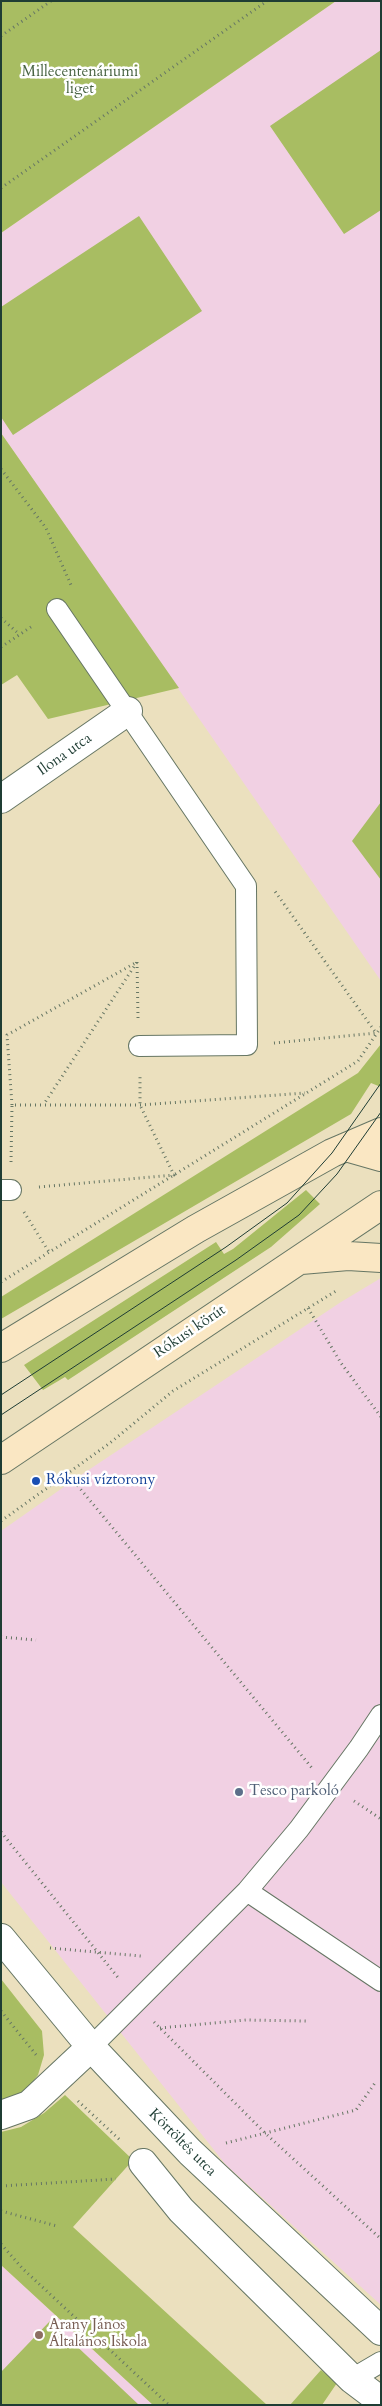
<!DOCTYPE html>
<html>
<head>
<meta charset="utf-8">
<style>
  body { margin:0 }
  #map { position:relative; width:382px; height:2406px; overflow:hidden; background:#ebe0be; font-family:Cardo,serif }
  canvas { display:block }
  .frame { position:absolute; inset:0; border:2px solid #1f3d34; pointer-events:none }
</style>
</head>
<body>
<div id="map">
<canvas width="382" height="2406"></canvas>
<div class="frame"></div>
</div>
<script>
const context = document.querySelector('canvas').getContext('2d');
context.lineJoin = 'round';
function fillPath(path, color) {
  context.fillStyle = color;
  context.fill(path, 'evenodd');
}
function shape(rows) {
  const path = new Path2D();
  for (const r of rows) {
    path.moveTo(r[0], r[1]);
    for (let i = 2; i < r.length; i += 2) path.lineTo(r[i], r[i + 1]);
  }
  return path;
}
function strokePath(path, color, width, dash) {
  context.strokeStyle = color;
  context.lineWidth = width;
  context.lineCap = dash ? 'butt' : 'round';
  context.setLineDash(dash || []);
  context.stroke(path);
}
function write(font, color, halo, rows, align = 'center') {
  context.font = font + ' Cardo,serif';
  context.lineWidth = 5;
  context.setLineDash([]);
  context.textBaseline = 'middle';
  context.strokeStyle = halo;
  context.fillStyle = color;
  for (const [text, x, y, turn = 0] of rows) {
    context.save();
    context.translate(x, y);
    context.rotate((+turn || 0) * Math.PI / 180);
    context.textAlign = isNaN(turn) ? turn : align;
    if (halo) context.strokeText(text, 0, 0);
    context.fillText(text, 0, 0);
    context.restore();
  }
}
const built = shape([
  [336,1,381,1,381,981,1,433,1,233],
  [381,1278,381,2305,226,2165,1,1882,1,1531,81,1475,341,1302],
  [1,2265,153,2405,1,2405]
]);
const green = shape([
  [1,1,336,1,1,233],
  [381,50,381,210,344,234,270,126],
  [139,216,202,311,13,435,1,417,1,307],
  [1,433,179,688,48,719,17,675,1,685],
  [381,802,381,880,352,841],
  [381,1044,381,1087,371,1083,351,1114,1,1319,1,1297,358,1073],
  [306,1190,320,1204,271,1247,68,1380,65,1377,43,1390,24,1365,216,1242,224,1254,233,1249],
  [1,1979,42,2031,44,2055,38,2075,23,2094,1,2102],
  [65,2095,133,2160,73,2227,267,2405,153,2405,1,2265,1,2132,21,2127,44,2113],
  [50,2321,139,2405,1,2405,1,2372],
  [321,2370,337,2383,322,2405,290,2405]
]);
const path = shape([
  [1,36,51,1],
  [1,188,267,1],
  [1,469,46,528,71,585],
  [1,618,19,634],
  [1,647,34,625],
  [137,962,138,1018],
  [274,1043,376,1033,274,890],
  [12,1105,7,1035,137,962,44,1104],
  [11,1162,12,1105,140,1105,305,1093],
  [39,1187,174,1175,140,1105,140,1074],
  [24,1212,49,1252],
  [1,1282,358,1061,381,1027],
  [308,1308,341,1363,381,1417],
  [68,1474,312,1768],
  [1,1521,110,1443,173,1391,336,1291],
  [1,1637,36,1640],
  [354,1801,381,1819],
  [1,1832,120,1980],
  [50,1948,141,1956],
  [1,2011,37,2056],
  [154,2022,265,2133,381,2239],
  [160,2028,246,2020,307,2021],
  [78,2101,121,2141],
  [226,2143,356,2110,375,2083],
  [1,2186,116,2179],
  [1,2211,57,2226],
  [1,2244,22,2268,169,2405]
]);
const lane = shape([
  [57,609,246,886,247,1045,139,1046],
  [1,1190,11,1190],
  [247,1891,381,1981],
  [91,2047,247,1891,299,1829,359,1748,381,1715],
  [352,2379,381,2362]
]);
const street = shape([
  [1,799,128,711],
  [1,1938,91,2047,190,2152,381,2331],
  [1,2115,29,2105,91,2047],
  [143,2163,181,2210,352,2379,381,2401]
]);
const secondary = shape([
  [346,1147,381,1157],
  [301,1260,348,1256,381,1258],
  [1,1348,196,1229,332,1153,381,1132],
  [1,1460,381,1205]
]);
const tram = shape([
  [1,1395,226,1247,287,1203,332,1153,381,1083],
  [1,1415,236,1260,299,1215,337,1174,381,1112]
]);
const markers = [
  [36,1481,5,"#1a4fb4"],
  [239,1792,5,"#5c6f8a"],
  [39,2335,5,"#8d6e63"]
];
const parkNames = [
  ["Millecentenáriumi",80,73],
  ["liget",80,90]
];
const streetNames = [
  ["Ilona utca",65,755,-35],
  ["Rókusi körút",190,1332,-34],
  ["Körtöltés utca",182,2143,45]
];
const transitNames = [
  ["Rókusi víztorony",46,1481]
];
const serviceNames = [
  ["Tesco parkoló",249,1792]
];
const educationNames = [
  ["Arany János",49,2326],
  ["Általános Iskola",49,2343]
];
fillPath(built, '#f1d0e3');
fillPath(green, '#a8bd62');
strokePath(lane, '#667664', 22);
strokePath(street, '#667664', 30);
strokePath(secondary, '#667664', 30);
strokePath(path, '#667664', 3, [1, 4]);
strokePath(lane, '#fff', 20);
strokePath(street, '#fff', 28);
strokePath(secondary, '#fae7c3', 28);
strokePath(tram, '#1f3d34', 1);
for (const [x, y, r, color] of markers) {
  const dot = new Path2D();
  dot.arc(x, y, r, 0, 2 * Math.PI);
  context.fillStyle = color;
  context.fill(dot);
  strokePath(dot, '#fff', 2);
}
write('15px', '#486342', '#fff', parkNames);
write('15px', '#1f3d34', '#fff', streetNames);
write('15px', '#164399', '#fff', transitNames, 'left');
write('15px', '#4e5e75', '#fff', serviceNames, 'left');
write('15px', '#785e54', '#fff', educationNames, 'left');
</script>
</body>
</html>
